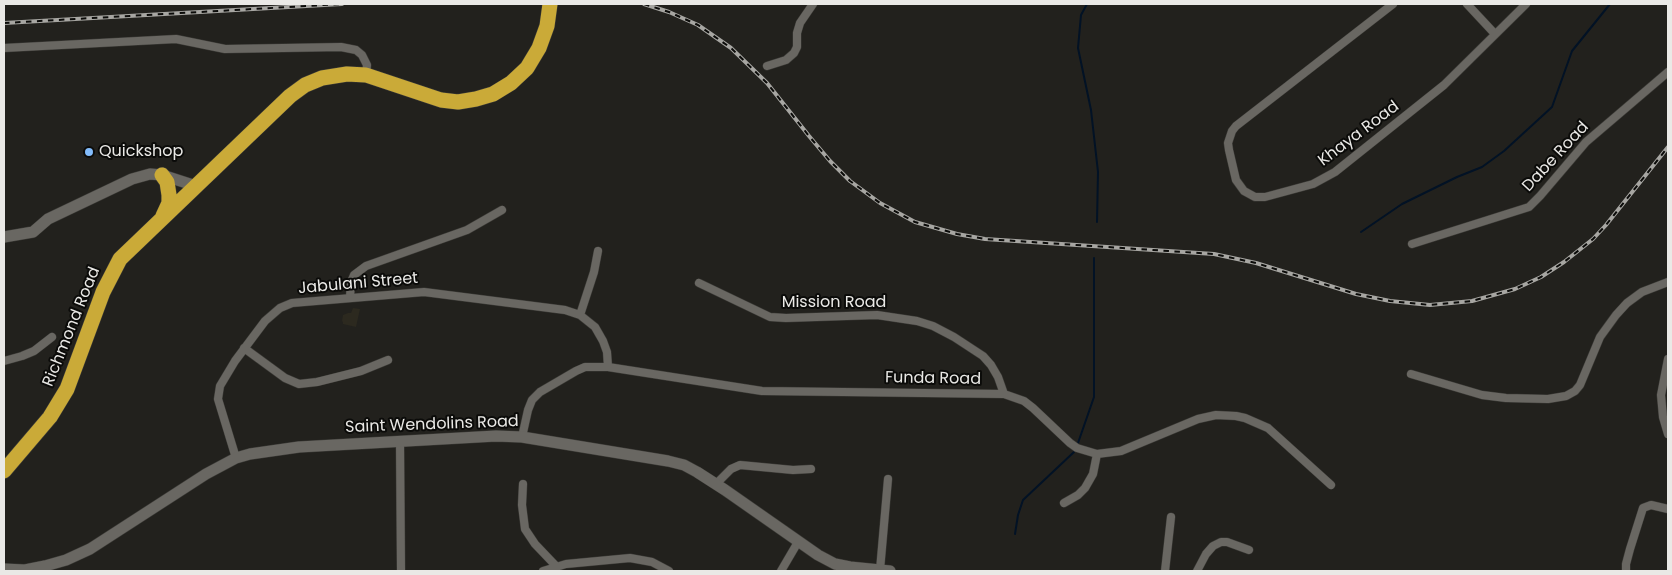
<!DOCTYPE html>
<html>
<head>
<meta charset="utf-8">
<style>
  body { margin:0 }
  #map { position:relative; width:1672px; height:575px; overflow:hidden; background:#22211d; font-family:Poppins,sans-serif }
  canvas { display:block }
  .frame { position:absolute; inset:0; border:5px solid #eae9e6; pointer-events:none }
</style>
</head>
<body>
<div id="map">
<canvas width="1672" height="575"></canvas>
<div class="frame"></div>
</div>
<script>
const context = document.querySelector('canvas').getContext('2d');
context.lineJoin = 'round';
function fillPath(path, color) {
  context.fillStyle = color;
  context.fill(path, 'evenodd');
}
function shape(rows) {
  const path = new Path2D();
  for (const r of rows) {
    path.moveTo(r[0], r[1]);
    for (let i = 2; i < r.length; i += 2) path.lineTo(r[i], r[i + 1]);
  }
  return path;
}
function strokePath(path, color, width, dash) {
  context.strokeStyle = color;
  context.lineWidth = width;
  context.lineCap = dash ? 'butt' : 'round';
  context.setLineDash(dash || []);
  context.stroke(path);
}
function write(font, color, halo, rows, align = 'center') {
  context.font = font + ' Poppins,sans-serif';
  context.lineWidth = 4;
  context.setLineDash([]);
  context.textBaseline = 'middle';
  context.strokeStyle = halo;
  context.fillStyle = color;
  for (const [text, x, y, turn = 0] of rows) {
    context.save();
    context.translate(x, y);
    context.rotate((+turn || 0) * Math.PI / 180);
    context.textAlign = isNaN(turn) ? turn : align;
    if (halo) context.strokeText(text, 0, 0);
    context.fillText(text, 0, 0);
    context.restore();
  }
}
const built = shape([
  [353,308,360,309,356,327,343,324,343,322,342,321,343,315,348,313,351,313]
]);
const stream = shape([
  [1087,4,1081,15,1078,48,1091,110,1098,172,1097,222],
  [1361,232,1402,204,1457,177,1482,167,1504,151,1552,107,1572,51,1610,4],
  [1078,443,1094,397,1094,258],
  [1015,534,1018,515,1023,500,1074,452]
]);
const street = shape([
  [1393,4,1236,126,1232,131,1228,143,1229,150,1236,180,1244,191,1255,197,1265,197,1313,184,1335,172,1444,85,1526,4],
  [1467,4,1495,34],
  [4,48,176,39,225,49,341,47,356,50,362,55,367,65,366,75],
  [767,66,786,60,794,53,797,47,797,33,800,23,813,4],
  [1412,244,1529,207,1540,196,1586,142,1668,72],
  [699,283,770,317,786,318,877,315,917,321,933,326,954,337,983,356,991,365,998,377,1004,394],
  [350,297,351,282,354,275,366,266,467,230,502,210],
  [580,315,594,272,598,251],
  [244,348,285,378,299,384,317,382,361,371,388,360],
  [1668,359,1661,395,1663,417,1668,434],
  [4,361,22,356,34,351,52,337],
  [1411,374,1482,395,1506,398,1548,399,1566,396,1575,391,1580,385,1600,337,1616,315,1627,303,1642,292,1668,282],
  [522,437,528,410,532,400,540,392,576,371,585,367,608,367,762,391,1004,394,1024,401,1033,408,1070,443,1077,448,1097,454,1121,451,1198,419,1216,415,1236,416,1245,418,1268,428,1331,485],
  [400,441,401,571],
  [236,458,218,399,220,386,235,361,265,321,280,308,292,303,424,292,565,310,580,315,595,327,603,341,607,352,608,367],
  [523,484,522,505,525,529,535,544,556,566],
  [716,484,731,469,740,465,793,470,811,469],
  [1064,503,1078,495,1085,488,1093,474,1097,454],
  [880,570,888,479],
  [543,571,566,564,630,558,652,562,669,571],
  [781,571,798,542],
  [1165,571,1171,517],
  [1197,571,1206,554,1213,546,1221,542,1227,542,1249,550],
  [1626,571,1626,564,1630,549,1643,508,1651,505,1668,509]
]);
const secondary = shape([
  [4,237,33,232,48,219,132,179,150,174,162,175,196,186],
  [4,569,25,570,45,566,66,560,90,549,206,474,236,458,250,454,299,447,496,436,522,437,668,461,684,465,697,472,725,490,818,555,835,564,850,567,890,571]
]);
const highway = shape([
  [162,175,167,182,169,195,169,203,163,216],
  [4,471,50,417,67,389,103,292,120,259,290,96,305,85,322,78,347,74,366,75,441,100,458,102,476,99,493,94,511,83,527,68,539,48,547,26,550,4]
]);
const rail = shape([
  [644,4,669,12,698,25,731,48,767,83,809,136,830,161,850,181,880,203,915,222,957,234,985,239,1214,254,1256,263,1356,294,1390,301,1430,305,1472,301,1515,289,1541,277,1564,262,1593,239,1606,225,1668,147],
  [4,23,342,4]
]);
const markers = [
  [89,152,5,"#83bcfb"]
];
const streetNames = [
  ["Khaya Road",1359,134,-37],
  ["Dabe Road",1556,157,-47],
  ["Jabulani Street",358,284,-5],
  ["Mission Road",834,303],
  ["Richmond Road",72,327,-68],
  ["Funda Road",933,379,1],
  ["Saint Wendolins Road",432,425,-2]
];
const poiNames = [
  ["Quickshop",99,152]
];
fillPath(built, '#2c291f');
strokePath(stream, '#021225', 2);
strokePath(street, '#3d3c38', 9);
strokePath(secondary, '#3d3c38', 12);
strokePath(highway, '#3d3c38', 16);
strokePath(street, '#696762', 8);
strokePath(secondary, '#696762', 11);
strokePath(highway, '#caaa38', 15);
strokePath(rail, '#a7a6a2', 4);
strokePath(rail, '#0b0b09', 2, [5.5]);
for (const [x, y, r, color] of markers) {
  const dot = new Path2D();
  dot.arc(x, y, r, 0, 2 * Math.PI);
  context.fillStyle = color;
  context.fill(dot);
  strokePath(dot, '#0b0b09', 2);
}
write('16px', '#eae9e6', '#0b0b09', streetNames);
write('16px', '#eae9e6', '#0b0b09', poiNames, 'left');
</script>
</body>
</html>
